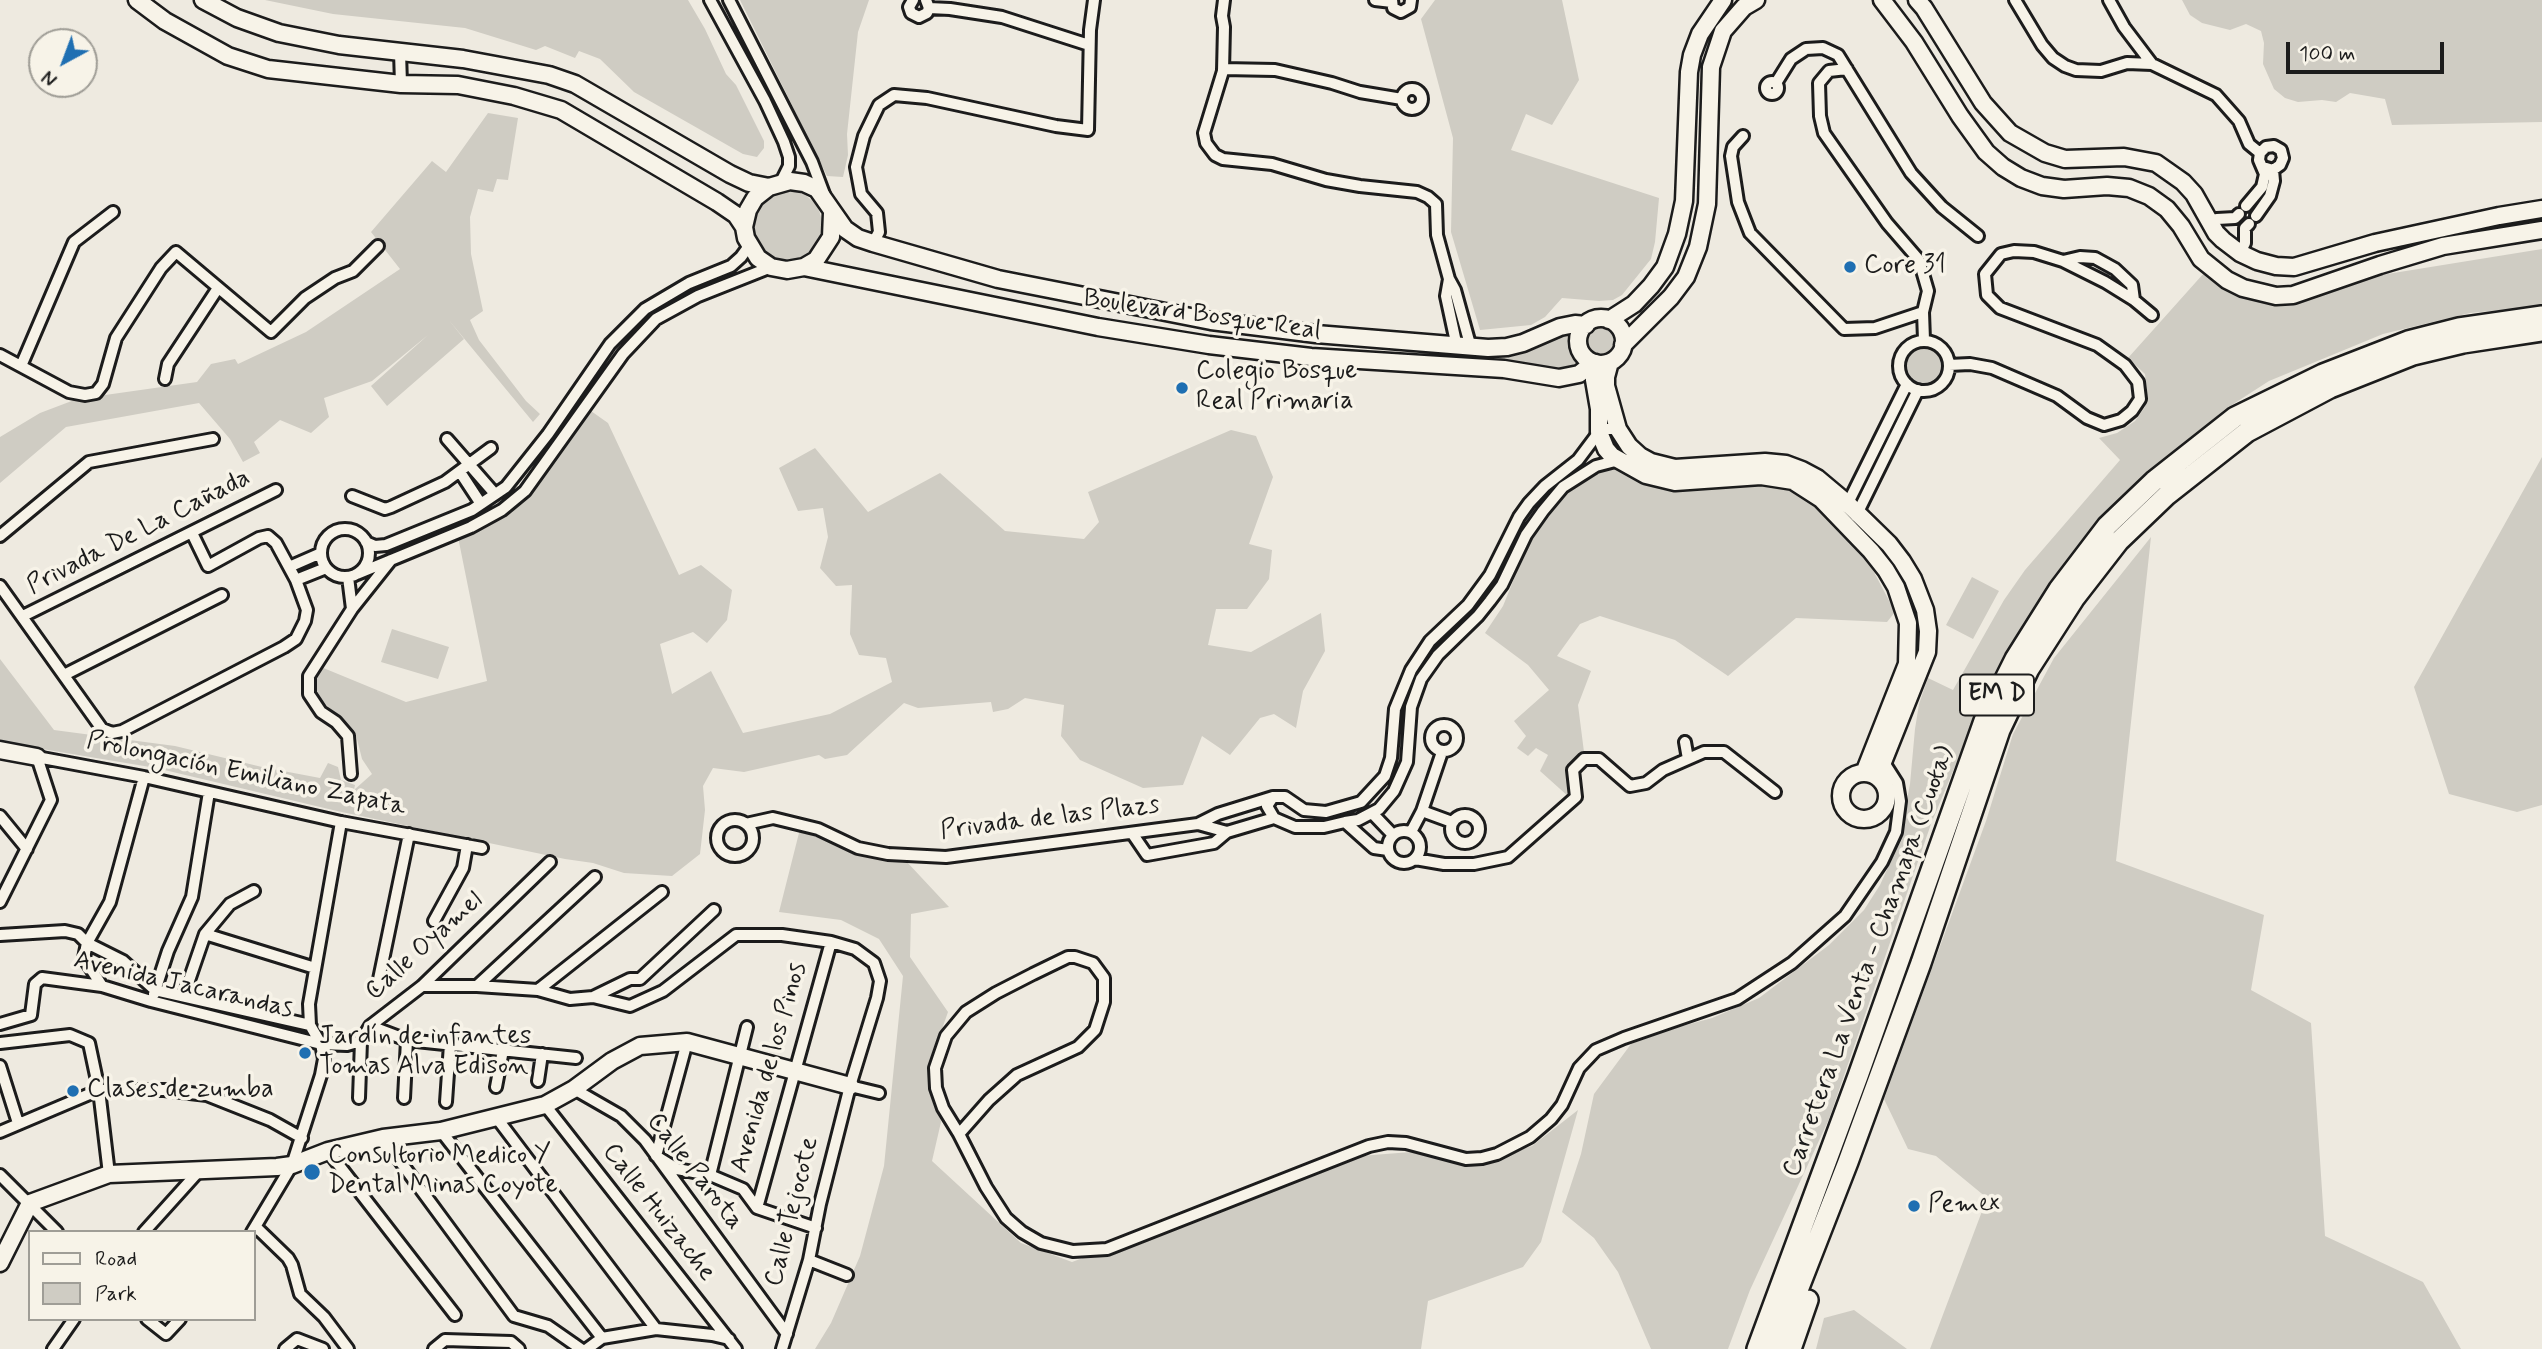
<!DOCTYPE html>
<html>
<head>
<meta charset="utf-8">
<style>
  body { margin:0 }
  #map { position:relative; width:2542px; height:1349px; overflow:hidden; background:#eeeae0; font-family:Mynerve,sans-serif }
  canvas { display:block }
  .legend { position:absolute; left:28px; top:1230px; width:228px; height:91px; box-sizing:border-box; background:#f7f3e8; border:2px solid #9f9d96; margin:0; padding:9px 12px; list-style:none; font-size:21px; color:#1c1c1c }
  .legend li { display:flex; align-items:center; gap:14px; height:35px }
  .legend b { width:35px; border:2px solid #9f9d96 }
  .north { position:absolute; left:28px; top:28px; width:70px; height:70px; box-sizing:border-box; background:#f7f3e8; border:2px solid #9f9d96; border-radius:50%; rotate:221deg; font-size:19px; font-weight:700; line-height:28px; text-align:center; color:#1c1c1c }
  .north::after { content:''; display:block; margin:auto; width:24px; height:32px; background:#1f6fb2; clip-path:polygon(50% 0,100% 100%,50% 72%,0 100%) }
  .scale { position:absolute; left:2286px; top:42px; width:158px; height:32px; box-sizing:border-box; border:4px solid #1c1c1c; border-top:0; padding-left:9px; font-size:21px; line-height:24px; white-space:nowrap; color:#1c1c1c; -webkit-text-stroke:5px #f7f3e8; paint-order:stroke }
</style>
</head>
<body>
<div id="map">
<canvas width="2542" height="1349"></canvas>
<ul class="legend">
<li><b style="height:9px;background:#f7f3e8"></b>Road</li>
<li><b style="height:19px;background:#cfccc3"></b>Park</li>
</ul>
<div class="north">N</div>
<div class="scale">100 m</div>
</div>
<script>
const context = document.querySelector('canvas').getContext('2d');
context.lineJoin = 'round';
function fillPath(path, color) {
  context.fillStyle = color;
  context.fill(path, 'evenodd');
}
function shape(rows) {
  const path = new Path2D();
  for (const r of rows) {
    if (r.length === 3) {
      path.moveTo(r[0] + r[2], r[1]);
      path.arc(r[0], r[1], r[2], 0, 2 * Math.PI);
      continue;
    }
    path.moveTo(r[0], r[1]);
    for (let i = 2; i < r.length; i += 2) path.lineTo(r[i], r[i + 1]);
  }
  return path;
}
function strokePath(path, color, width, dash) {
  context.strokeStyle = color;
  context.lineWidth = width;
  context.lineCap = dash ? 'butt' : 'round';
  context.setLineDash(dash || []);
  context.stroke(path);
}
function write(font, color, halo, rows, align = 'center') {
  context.font = font + ' Mynerve,sans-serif';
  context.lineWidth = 7;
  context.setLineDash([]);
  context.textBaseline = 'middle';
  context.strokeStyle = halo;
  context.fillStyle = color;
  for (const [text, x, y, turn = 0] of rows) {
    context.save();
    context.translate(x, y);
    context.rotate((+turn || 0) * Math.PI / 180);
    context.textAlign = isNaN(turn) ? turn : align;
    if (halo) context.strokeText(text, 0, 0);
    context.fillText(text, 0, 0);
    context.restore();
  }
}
const green = shape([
  [265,0,688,0,705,29,726,74,736,85,764,141,764,148,757,157,743,154,634,92,600,59,579,51,575,58,545,46,536,50,465,28,333,14],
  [740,0,869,0,858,32,847,134,848,155,843,177,827,176],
  [1435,0,1562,0,1579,80,1552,125,1526,114,1511,150,1659,198,1655,242,1651,259,1622,295,1613,300,1599,301,1562,298,1545,317,1531,325,1480,330,1451,232,1453,138,1421,19],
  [2182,0,2542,0,2542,122,2392,125,2385,99,2350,93,2336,102,2322,100,2298,102,2285,98,2274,89,2263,64,2264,43,2261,31,2246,24,2230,30,2202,23,2190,15],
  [488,113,518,118,508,180,497,179,493,192,478,189,470,217,471,254,483,311,470,320,479,340,526,401,540,414,533,422,448,319,464,339,387,406,371,386,428,335,372,381,324,398,329,417,311,433,280,420,254,442,260,453,243,462,230,439,199,403,66,427,0,483,0,437,40,413,77,399,197,382,211,364,235,359,238,364,306,332,400,269,371,232,432,161,446,172],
  [787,225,35],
  [2542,249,2542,306,2470,313,2383,334,2269,381,2224,410,2144,479,2015,644,1990,682,1931,824,1829,1119,1750,1290,1728,1349,1651,1349,1618,1272,1594,1238,1562,1212,1581,1154,1594,1094,1631,1044,1664,1031,1712,1018,1759,998,1829,945,1864,910,1880,885,1899,843,1910,784,1915,729,1919,704,1928,678,1953,690,2004,600,2025,570,2120,460,2099,438,2117,433,2135,421,2145,407,2147,392,2145,374,2128,358,2204,273,2223,288,2244,296,2266,302,2289,302,2381,275],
  [1599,343,17],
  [1578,329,1574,342,1580,368,1568,371,1545,367,1494,364,1494,358,1521,354,1567,332],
  [1924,366,21],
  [591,411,608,423,679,575,701,565,732,590,727,620,707,643,693,632,660,644,672,694,711,671,743,733,830,714,892,682,886,658,859,655,850,634,852,585,836,586,820,568,828,537,823,508,798,511,779,468,815,448,868,512,940,473,1005,531,1084,539,1099,522,1088,492,1231,430,1256,436,1273,477,1249,544,1272,550,1269,579,1247,609,1216,609,1208,645,1251,652,1321,613,1325,651,1303,691,1296,728,1274,714,1260,718,1230,755,1202,736,1183,785,1143,788,1080,760,1061,736,1064,705,1025,698,1008,709,993,712,991,702,918,708,904,703,847,755,825,759,819,755,744,772,713,768,703,786,705,810,700,854,672,876,624,873,593,863,565,859,337,811,156,768,0,742,0,659,54,730,175,746,262,767,320,778,328,763,338,767,341,780,355,785,354,790,372,774,362,759,356,735,312,690,321,667,406,702,487,681,458,537,516,507],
  [2542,457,2542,805,2517,812,2449,794,2414,687],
  [1616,465,1658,486,1784,485,1822,510,1865,555,1895,612,1887,622,1796,618,1728,676,1675,640,1600,616,1580,624,1557,656,1591,671,1578,705,1584,752,1567,767,1569,797,1540,771,1548,755,1536,748,1528,756,1517,748,1526,736,1514,721,1549,690,1528,665,1485,633,1503,606,1525,552,1546,514,1577,481],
  [2151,537,2116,861,2264,915,2251,990,2311,1023,2325,1236,2423,1282,2461,1349,1930,1349,1987,1198,1936,1156,1908,1149,1884,1099,1986,821,2013,734,2054,658],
  [1972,577,1999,591,1973,639,1946,625],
  [392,629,449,647,438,679,381,662],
  [800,829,822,835,855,851,906,861,949,907,911,914,910,957,948,1012,930,1063,941,1122,932,1161,1021,1243,1072,1262,1360,1156,1411,1152,1468,1167,1532,1146,1578,1110,1541,1242,1523,1267,1428,1301,1421,1349,815,1349,831,1323,860,1256,884,1166,903,976,879,939,841,920,779,912],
  [1854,1310,1907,1349,1816,1349,1824,1318]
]);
const street = shape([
  [710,0,765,101,784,142,789,157,789,166,781,182],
  [729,0,812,162,824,194],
  [913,0,909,7,911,13,919,17,927,13,929,8,926,0],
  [1224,0,1222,16,1224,27,1223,71,1204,133,1206,143,1215,155,1223,159,1272,164,1326,180,1360,186,1417,192,1428,197,1436,204,1437,235,1449,279,1455,290,1471,348],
  [1375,0,1392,2],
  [1392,0,1393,8,1401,12,1410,7,1411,0],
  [2015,0,2042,45,2053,58,2065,66,2076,70,2101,71,2127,63,2152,64],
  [2109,0,2124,27,2152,64,2216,95,2239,121,2249,144,2260,153],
  [929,8,950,9,1002,17,1089,45],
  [400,52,401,84],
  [1223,69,1275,70,1332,83,1360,92,1402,99],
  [1847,69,1829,71,1819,83,1820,116,1824,133,1887,223,1919,260,1928,291,1923,312,1924,340],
  [1772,88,6],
  [1776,83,1791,59,1806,49,1823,48,1838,55,1911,173,1942,207,1978,236],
  [1412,99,10],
  [1743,136,1733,147,1731,156,1738,202,1750,233,1844,329,1875,328,1923,312],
  [2246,206,2262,187,2265,174,2259,160,2260,153,2266,147,2274,146,2281,150,2283,158,2280,165,2273,170,2263,167],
  [2256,216,2270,196,2274,181,2273,170],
  [2209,222,2217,219,2235,218,2239,214],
  [873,243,879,232,877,213,861,194,856,167,864,136,879,105,894,95,927,98,1056,126,1088,130,1090,30,1094,0],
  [2240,253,2245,243,2245,228,2249,224],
  [2063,261,2080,257,2095,258,2115,269,2132,285,2134,300],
  [1449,279,1446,296,1457,347],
  [1924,366,25],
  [0,355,69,392,85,395,96,393,103,384,116,338,161,268,176,252,271,332,305,298,335,278,353,271,378,246],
  [1949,365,1970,364,1992,368,2057,396,2087,418,2104,425,2121,420,2132,411,2140,399,2138,382,2125,365,2097,345,2000,308,1987,295,1985,274,2001,254,2014,251,2034,252,2063,261,2105,282,2134,300,2152,315],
  [21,366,74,242,113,212],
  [165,379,168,364,218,288],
  [447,439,495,494],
  [460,472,481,504],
  [352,496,385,509,391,507,445,482,491,448],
  [1846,507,1907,384],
  [1856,516,1918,390],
  [345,553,24],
  [0,536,89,462,213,439],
  [366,542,375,546,386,545,472,510,506,487,548,434,610,344,645,309,689,283,731,266,741,257,749,246],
  [289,567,321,553],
  [357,574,471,527,502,510,525,491,623,354,656,319,698,296,771,267],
  [348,577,352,609],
  [296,580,326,568],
  [0,586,102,729,112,733,122,731,284,647,296,639,305,621,307,610,296,580,276,543,268,536,259,538,208,566,192,533],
  [23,616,276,490],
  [64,675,222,595],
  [1444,738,13],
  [1688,759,1704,752,1724,752,1775,792],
  [351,774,348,736,336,722,321,712,309,694,309,676,352,609,391,560],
  [1273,797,1267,806,1274,818,1295,827,1324,827,1345,822,1358,820,1379,809,1394,791,1407,762,1411,707,1421,679,1438,655,1478,616,1490,601,1502,585,1526,535,1543,511,1563,487,1596,466,1619,460],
  [1422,811,1452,822],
  [1372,813,1393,835],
  [1465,829,14],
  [0,816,27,849],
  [735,838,18],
  [1345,822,1374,848,1388,850],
  [746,824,773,818,818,829,858,848,888,854,946,857,1198,824,1218,814,1273,797,1285,797,1304,810,1326,812,1361,802,1385,776,1391,758,1395,709,1411,670,1430,641,1468,605,1490,575,1519,517,1529,503,1545,486,1578,460,1599,432,1607,429,1618,429],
  [1198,824,1227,832,1274,818],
  [1404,847,16],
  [1411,832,1422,811,1442,752],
  [1132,833,1147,855,1214,843,1227,832],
  [1415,859,1444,864,1474,864,1508,857,1576,797,1573,770,1584,759,1599,759,1630,786,1646,783,1663,770,1688,759,1685,742],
  [0,902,51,800,37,757,144,777,341,822,482,848],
  [434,921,463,868,467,845],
  [205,934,315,968],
  [0,935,65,931,78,934,87,943,123,961,155,990,310,1025],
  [378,984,409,834],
  [102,986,84,958,87,943,110,902,144,777],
  [422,986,477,986,538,990,570,999,593,997,630,1006,663,991,736,935,782,935,831,942,855,949,874,963,880,981,877,998,850,1086,820,1204,809,1260,782,1349],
  [477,986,595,877],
  [538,990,662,892],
  [154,994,168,951,192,897,209,792],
  [184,995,205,934,230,904,254,891],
  [593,997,630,979,640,979,714,910],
  [0,1024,31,1015,35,984,42,978,102,986,151,1001,321,1044,347,1045,361,1041,370,1026,422,986,550,862],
  [370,1026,407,1040,576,1058],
  [687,1042,656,1156,677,1169,710,1175,743,1189,757,1208,816,1228],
  [0,1043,70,1035,89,1043,99,1090,109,1174],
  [0,1066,18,1123],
  [538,1081,542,1054],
  [850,1086,879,1093],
  [496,1087,503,1050],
  [574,1089,621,1116,645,1140,787,1334],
  [359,1098,361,1041],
  [404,1098,407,1040],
  [446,1102,450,1044],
  [545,1105,736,1349],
  [496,1117,656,1329],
  [441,1131,602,1338],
  [0,1132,99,1090,164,1090,207,1095,270,1120,302,1138],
  [959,1134,989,1100,1017,1075,1078,1047,1095,1030,1104,1002,1104,978,1093,963,1075,957,1068,957,1033,974,996,993,966,1012,946,1036,935,1068,936,1088,943,1108,959,1134,986,1187,1006,1218,1022,1232,1041,1243,1073,1251,1107,1249,1369,1146,1388,1142,1406,1143,1466,1159,1482,1158,1497,1154,1530,1137,1551,1119,1562,1105,1579,1068,1596,1050,1624,1038,1737,999,1792,963,1845,916,1882,862,1896,832,1900,801,1897,783,1883,761],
  [383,1138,514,1316,548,1326,581,1349],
  [328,1151,455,1315],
  [0,1175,57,1232],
  [710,1175,747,1027],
  [757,1208,831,942],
  [256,1227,288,1258,292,1265,300,1294,324,1317,348,1349],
  [144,1232,199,1171],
  [252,1232,292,1165,321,1075,324,1059,321,1044,310,1025,309,1004,341,822],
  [809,1260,847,1275],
  [147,1319,166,1334,180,1319],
  [53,1349,74,1319],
  [285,1349,297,1339,323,1349],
  [434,1349,445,1340,511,1342,519,1349],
  [587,1349,602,1338,656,1329,712,1335,729,1339]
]);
const secondary = shape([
  [137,0,165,21,228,56,268,69,401,84,458,85,514,96,561,110,717,202,736,215,744,227],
  [203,0,237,18,279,33,339,45,463,59,549,75,575,84,730,174,749,183,769,187],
  [1882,0,1914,42,1960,116,1986,152,2003,167,2021,178,2042,186,2064,189,2107,186,2129,188,2149,196,2167,209,2181,226,2201,259,2227,280,2243,288,2276,296,2293,295,2380,265,2443,246,2542,230],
  [1917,0,1924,8,1983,103,2010,133,2045,153,2065,159,2124,157,2156,163,2183,182,2194,194,2216,233,2223,240,2240,253,2257,261,2276,266,2294,267,2375,243,2499,216,2542,209],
  [832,213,831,237,816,260,804,267,787,270,771,267,758,258,746,238,744,227,748,210,755,198,769,187,790,181,804,183,817,189,845,229,858,238,873,243,998,279,1211,321,1316,334,1488,348,1507,347,1523,343,1560,327,1575,324,1586,325],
  [804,267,1098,327,1209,345,1311,357,1504,369,1559,378,1579,374,1593,363],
  [1601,341,23],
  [1609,320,1634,304,1651,286,1665,267,1677,234,1684,201,1689,72,1692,55,1700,34,1723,0],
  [1623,345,1671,297,1686,277,1698,247,1707,204,1711,67,1723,31,1744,7,1756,0],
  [1610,362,1606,377,1606,386,1618,429,1629,446,1640,456,1651,462,1675,468,1765,462,1786,464,1802,470,1817,478,1848,504,1889,544,1902,561,1913,579,1925,610,1928,631,1927,652,1877,777],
  [1596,363,1594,380,1599,409,1599,432,1606,449,1612,456,1646,475,1675,482,1761,476,1793,481,1821,499,1871,551,1886,570,1896,587,1908,623,1907,664,1864,773],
  [0,750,37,757],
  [1864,796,23],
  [0,1263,30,1203,109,1174,277,1167,292,1165,328,1151,383,1138,441,1131,545,1105,574,1089,612,1061,640,1046,687,1042,850,1086]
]);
const highway = shape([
  [1757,1349,1858,1076,1984,721,2015,659,2059,589,2107,526,2154,481,2235,417,2323,374,2408,341,2459,328,2542,316],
  [1775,1349,1848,1162,1921,963,2000,730,2029,669,2074,599,2119,541,2167,495,2247,432,2330,388,2413,355,2463,343,2542,331],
  [1791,1349,1808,1300]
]);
const markers = [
  [1850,267,7,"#1f6fb2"],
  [1182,388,7,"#1f6fb2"],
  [305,1053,7,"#1f6fb2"],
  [73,1091,7,"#1f6fb2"],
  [312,1172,9,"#1f6fb2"],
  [1914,1206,7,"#1f6fb2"]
];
const shields = [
  [1997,695,74]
];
const shieldNames = [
  ["EM D",1997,695]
];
const poiNames = [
  ["Core 31",1864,267],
  ["Colegio Bosque",1196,373],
  ["Real Primaria",1196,403],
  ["Jardín de infantes",319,1038],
  ["Tomas Alva Edison",319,1068],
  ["Clases de zumba",87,1091],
  ["Consultorio Medico Y",328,1157],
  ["Dental Minas Coyote",328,1187],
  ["Pemex",1928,1206]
];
const streetNames = [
  ["Boulevard Bosque Real",1202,316,8],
  ["Privada De La Cañada",139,533,-27],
  ["Prolongación Emiliano Zapata",246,775,12],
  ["Privada de las Plazs",1050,819,-7],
  ["Calle Oyamel",425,947,-42],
  ["Carretera La Venta - Chamapa (Cuota)",1870,962,-70],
  ["Avenida Jacarandas",183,986,13],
  ["Avenida de los Pinos",770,1068,-74],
  ["Calle Parota",694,1172,52],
  ["Calle Tejocote",793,1212,-76],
  ["Calle Huizache",658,1213,52]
];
fillPath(green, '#cfccc3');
strokePath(street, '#1c1c1c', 16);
strokePath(secondary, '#1c1c1c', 21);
strokePath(highway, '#1c1c1c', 24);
strokePath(street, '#f7f3e8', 10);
strokePath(secondary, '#f7f3e8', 16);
strokePath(highway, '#f7f3e8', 19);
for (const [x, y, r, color] of markers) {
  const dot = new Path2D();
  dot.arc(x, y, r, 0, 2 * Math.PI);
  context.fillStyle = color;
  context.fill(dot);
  strokePath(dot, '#f7f3e8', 2.5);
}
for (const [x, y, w] of shields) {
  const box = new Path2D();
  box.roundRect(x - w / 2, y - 20.5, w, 41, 5);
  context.fillStyle = '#f7f3e8';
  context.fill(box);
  strokePath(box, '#1c1c1c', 2);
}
write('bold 24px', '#1c1c1c', null, shieldNames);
write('26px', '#1c1c1c', '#f7f3e8', poiNames, 'left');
write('26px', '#1c1c1c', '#f7f3e8', streetNames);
</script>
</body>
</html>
